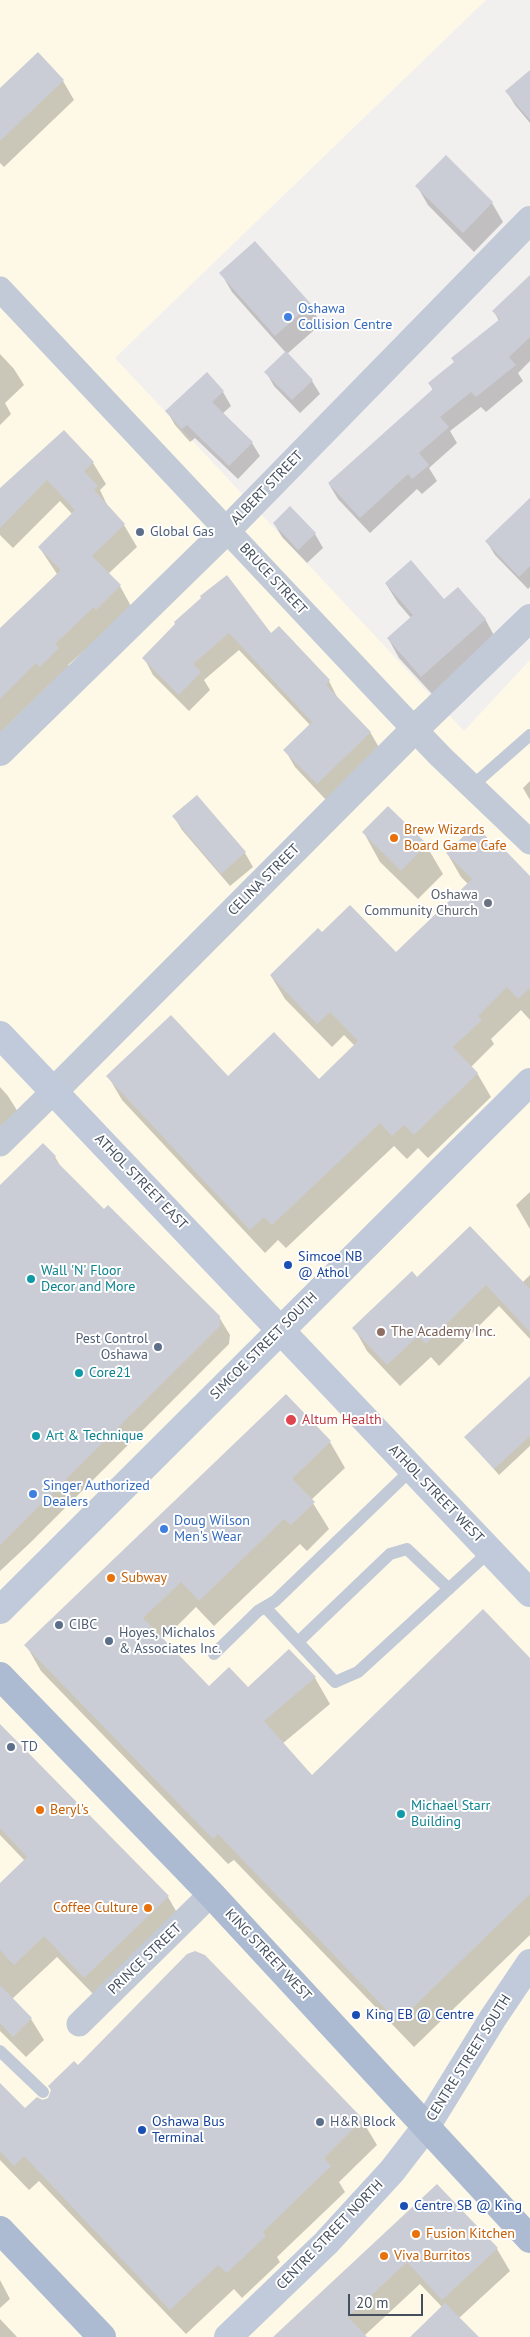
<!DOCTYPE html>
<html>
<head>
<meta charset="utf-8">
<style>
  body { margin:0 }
  #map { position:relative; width:530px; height:2337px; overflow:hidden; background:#f2efef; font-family:"PT Sans",sans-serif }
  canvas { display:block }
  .scale { position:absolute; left:348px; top:2294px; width:75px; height:22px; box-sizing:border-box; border:2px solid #45505f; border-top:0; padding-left:6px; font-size:15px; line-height:18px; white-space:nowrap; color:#45505f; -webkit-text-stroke:4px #fff; paint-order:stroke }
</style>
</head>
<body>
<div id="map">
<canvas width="530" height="2337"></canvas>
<div class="scale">20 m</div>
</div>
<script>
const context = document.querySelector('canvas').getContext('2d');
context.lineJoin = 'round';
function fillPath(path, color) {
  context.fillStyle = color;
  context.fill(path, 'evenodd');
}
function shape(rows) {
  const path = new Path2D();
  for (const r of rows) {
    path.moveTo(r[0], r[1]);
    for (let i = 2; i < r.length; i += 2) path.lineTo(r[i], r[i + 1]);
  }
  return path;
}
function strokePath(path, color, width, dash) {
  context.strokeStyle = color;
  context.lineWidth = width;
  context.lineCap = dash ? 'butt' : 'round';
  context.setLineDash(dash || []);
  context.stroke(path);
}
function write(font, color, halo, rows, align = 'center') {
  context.font = font + ' "PT Sans",sans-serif';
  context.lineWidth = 4;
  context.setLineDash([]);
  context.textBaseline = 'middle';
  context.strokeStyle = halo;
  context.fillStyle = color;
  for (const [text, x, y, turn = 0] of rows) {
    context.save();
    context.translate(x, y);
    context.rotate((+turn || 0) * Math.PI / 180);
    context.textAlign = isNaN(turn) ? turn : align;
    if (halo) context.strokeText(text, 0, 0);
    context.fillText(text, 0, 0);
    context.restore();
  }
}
const commercial = shape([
  [0,0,486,0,115,358,464,731,530,660,530,2337,0,2337]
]);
const shadow = shape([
  [38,54,63,81,74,100,4,167,0,163,0,90],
  [530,72,530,123,515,105,507,92],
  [446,157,492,203,503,222,474,252,428,205,417,186],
  [255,243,310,305,321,324,287,354,312,381,320,394,300,413,274,386,266,372,286,353,232,292,221,273],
  [530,276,530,361,518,373,523,381,486,412,481,407,450,431,457,443,429,468,437,481,422,494,417,489,370,533,338,499,329,484,433,390,429,383,455,363,499,321,494,311],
  [0,354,14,369,24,385,5,403,11,414,0,425],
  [207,374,223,392,231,406,222,414,252,443,260,456,238,479,195,438,190,442,175,425,167,411],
  [64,432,93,463,106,484,100,490,109,509,124,525,137,547,108,574,120,586,132,608,68,665,71,671,53,688,50,684,0,733,0,630,57,574,39,547,72,514,60,501,13,548,0,535,0,490],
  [530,498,530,587,528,589,495,555,487,542],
  [290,508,315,534,323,548,307,563,282,537,274,523],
  [386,584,444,600,485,619,496,639,433,695,399,658,388,638,411,618,398,603],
  [177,625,271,635,278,628,329,681,338,699,370,732,380,749,327,801,295,767,285,750,310,725,239,650,204,680,210,690,189,711,153,675,144,658],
  [530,781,530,800,523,788],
  [197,797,245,853,253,867,230,886,182,830,174,817],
  [388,808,426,845,443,874,418,899,380,862,364,833],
  [499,852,530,878,530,1020,521,1010,491,1039,494,1044,471,1067,477,1073,491,1097,428,1158,418,1148,407,1159,394,1146,286,1248,278,1240,265,1253,122,1100,108,1076,228,1077,319,1081,355,1046,344,1035,332,1047,285,999,271,976,322,934,396,954,468,884,461,877,447,853],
  [0,1087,8,1096,18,1112,0,1128],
  [43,1144,55,1157,61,1167,104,1211,219,1317,230,1335,229,1344,30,1543,0,1571,0,1187],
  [530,1192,530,1229,516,1205],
  [530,1275,530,1339,499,1306,439,1366,431,1357,400,1386,367,1351,354,1328,417,1279,522,1283],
  [530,1378,530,1446,499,1475,466,1437],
  [330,1442,345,1468,311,1500,329,1529,307,1551,300,1544,214,1626,196,1607,163,1640,209,1688,248,1689,289,1650,315,1678,330,1704,282,1744,312,1777,530,1660,530,1935,414,2047,234,1860,228,1864,41,1671,26,1645],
  [0,1725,168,1897,180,1918,97,1998,57,1957,12,1999,31,2019,44,2040,26,2057,0,2031,0,1885,25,1861,0,1835],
  [204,1956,362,2120,377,2145,339,2182,345,2192,277,2257,280,2262,242,2298,234,2289,186,2334,39,2181,29,2190,0,2160,0,2085,25,2110,37,2098,46,2101,78,2067],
  [437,2186,497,2249,510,2271,459,2318,478,2337,419,2337,442,2307,420,2284,364,2336,365,2337,276,2337],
  [0,2280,10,2299,0,2308],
  [0,2319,17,2337,0,2337]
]);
const building = shape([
  [38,52,64,80,0,141,0,88],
  [530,70,530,120,505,91],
  [446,155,493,202,463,233,415,186],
  [255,241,311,304,275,336,219,273],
  [530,275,530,337,509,357,516,365,476,397,471,392,440,417,449,427,419,453,429,465,412,479,408,474,360,518,328,483,433,389,428,383,454,362,451,358,500,319,492,311],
  [286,351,313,380,292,400,264,372],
  [207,372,224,391,212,402,253,442,229,466,187,425,182,429,165,411],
  [64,430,94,462,84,471,98,486,94,490,125,524,92,556,121,585,96,610,94,607,55,644,59,648,40,667,36,663,0,699,0,628,61,570,38,547,75,510,47,480,0,528,0,488],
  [530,498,530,566,519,577,485,541],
  [290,506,316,533,298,550,273,523],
  [411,560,444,599,458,587,486,619,421,677,387,638,413,615,385,583],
  [227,575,271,633,279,626,330,680,326,685,371,732,317,784,283,750,312,722,229,633,193,664,201,672,179,695,142,658,175,624,174,622,201,598,200,596],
  [197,795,246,852,221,874,172,816],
  [388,806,427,844,401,871,362,832],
  [475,825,499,850,502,847,530,876,530,988,518,999,507,987,478,1016,482,1020,453,1047,478,1073,414,1135,404,1125,392,1136,380,1123,272,1225,264,1217,250,1230,106,1076,171,1015,228,1076,274,1032,319,1079,358,1041,330,1012,317,1024,270,975,318,928,322,932,350,905,396,952,472,879,446,853],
  [43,1143,56,1156,54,1159,104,1209,108,1205,220,1316,220,1326,0,1545,0,1185],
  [470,1226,530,1289,530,1332,486,1285,426,1344,418,1336,387,1365,352,1328,412,1271,417,1277],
  [530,1376,530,1436,494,1469,464,1437],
  [286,1394,331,1441,292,1479,315,1502,291,1525,284,1519,199,1601,181,1582,143,1618,209,1686,229,1667,248,1687,289,1649,316,1677,264,1721,312,1775,483,1609,530,1658,530,1894,398,2022,218,1834,213,1839,24,1645],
  [0,1724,169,1896,84,1978,44,1936,14,1965,0,1950,0,1883,27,1857,0,1828],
  [195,1951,205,1955,363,2119,324,2158,331,2166,263,2232,266,2236,227,2273,218,2265,170,2310,24,2156,14,2166,0,2151,0,2083,25,2108,37,2097,42,2100,48,2098,51,2090,48,2086,74,2061,78,2065,187,1954],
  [0,1985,32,2018,13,2037,0,2023],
  [437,2184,498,2248,442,2300,407,2262,348,2317,367,2337,273,2337],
  [445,2303,479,2337,410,2337]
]);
const service = shape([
  [472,786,530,735],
  [265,1607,335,1682,358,1672,490,1551],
  [298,1642,390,1554,407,1549,449,1589],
  [214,1654,258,1611,275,1601,412,1469],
  [0,2051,43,2092]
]);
const minor = shape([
  [0,289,395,709,440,756,530,842],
  [0,1144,54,1091],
  [79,2024,211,1894]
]);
const tertiary = shape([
  [0,752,227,530,530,220],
  [54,1091,415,729,530,618]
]);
const secondary = shape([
  [0,1035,530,1593],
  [0,1610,530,1082],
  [228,2337,326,2243,392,2171,426,2127,493,2018,530,1963]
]);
const primary = shape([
  [0,1676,211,1894,530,2239],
  [0,2230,102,2337]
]);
const markers = [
  [288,317,5,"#3f7fe0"],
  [140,532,5,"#5c6f8a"],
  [394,838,5,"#e8710a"],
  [488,903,5,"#6b7280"],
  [288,1265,5,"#1a4fb4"],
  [31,1279,5,"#0f9aa8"],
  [381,1332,5,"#8d6e63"],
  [158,1347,5,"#5c6f8a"],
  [79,1373,5,"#0f9aa8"],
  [291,1420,6,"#e0444e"],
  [36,1436,5,"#0f9aa8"],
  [33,1494,5,"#3f7fe0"],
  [164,1529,5,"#3f7fe0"],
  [111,1578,5,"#e8710a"],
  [59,1625,5,"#5c6f8a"],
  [109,1641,5,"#5c6f8a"],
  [11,1747,5,"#5c6f8a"],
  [40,1810,5,"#e8710a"],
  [401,1814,5,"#0f9aa8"],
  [148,1908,5,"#e8710a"],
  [356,2015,5,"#1a4fb4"],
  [320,2122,5,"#5c6f8a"],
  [142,2130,5,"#1a4fb4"],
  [404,2206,5,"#1a4fb4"],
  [416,2234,5,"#e8710a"],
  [384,2256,5,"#e8710a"]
];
const shopNames = [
  ["Oshawa",298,309],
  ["Collision Centre",298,325],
  ["Singer Authorized",43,1486],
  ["Dealers",43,1502],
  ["Doug Wilson",174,1521],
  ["Men's Wear",174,1537]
];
const streetNames = [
  ["ALBERT STREET",267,488,-46],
  ["BRUCE STREET",273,579,47],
  ["CELINA STREET",264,880,-45],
  ["ATHOL STREET EAST",141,1182,46],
  ["SIMCOE STREET SOUTH",264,1346,-45],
  ["ATHOL STREET WEST",436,1494,46],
  ["KING STREET WEST",268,1955,47],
  ["PRINCE STREET",145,1959,-44],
  ["CENTRE STREET SOUTH",469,2058,-58],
  ["CENTRE STREET NORTH",330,2235,-46]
];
const serviceNames = [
  ["Global Gas",150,532],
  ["Pest Control",148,1339,"right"],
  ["Oshawa",148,1355,"right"],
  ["CIBC",69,1625],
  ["Hoyes, Michalos",119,1633],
  ["& Associates Inc.",119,1649],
  ["TD",21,1747],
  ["H&R Block",330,2122]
];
const foodNames = [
  ["Brew Wizards",404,830],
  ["Board Game Cafe",404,846],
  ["Subway",121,1578],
  ["Beryl's",50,1810],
  ["Coffee Culture",138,1908,"right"],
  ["Fusion Kitchen",426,2234],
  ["Viva Burritos",394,2256]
];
const worshipNames = [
  ["Oshawa",478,895],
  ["Community Church",478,911]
];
const transitNames = [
  ["Simcoe NB",298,1257],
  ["@ Athol",298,1273],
  ["King EB @ Centre",366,2015],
  ["Oshawa Bus",152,2122],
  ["Terminal",152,2138],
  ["Centre SB @ King",414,2206]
];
const cultureNames = [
  ["Wall 'N' Floor",41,1271],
  ["Decor and More",41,1287],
  ["Core21",89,1373],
  ["Art & Technique",46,1436],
  ["Michael Starr",411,1806],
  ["Building",411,1822]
];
const educationNames = [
  ["The Academy Inc.",391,1332]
];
const healthNames = [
  ["Altum Health",302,1420]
];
fillPath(commercial, '#fef9e7');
fillPath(shadow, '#0003');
fillPath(building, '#cbcdd6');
strokePath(service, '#c1cad6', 12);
strokePath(minor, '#c1cad6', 25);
strokePath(tertiary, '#c1cad6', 28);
strokePath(secondary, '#c0cada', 28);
strokePath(primary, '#acbbd1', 28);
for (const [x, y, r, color] of markers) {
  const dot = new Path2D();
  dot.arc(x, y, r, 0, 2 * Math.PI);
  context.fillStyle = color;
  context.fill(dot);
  strokePath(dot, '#fff', 2);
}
write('14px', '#366cbe', '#fff', shopNames, 'left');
write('14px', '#45505f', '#fff', streetNames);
write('14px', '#4e5e75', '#fff', serviceNames, 'left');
write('14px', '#c56008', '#fff', foodNames, 'left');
write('14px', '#5b616d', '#fff', worshipNames, 'right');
write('14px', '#164399', '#fff', transitNames, 'left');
write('14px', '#0d838f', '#fff', cultureNames, 'left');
write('14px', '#785e54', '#fff', educationNames, 'left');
write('14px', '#be3a42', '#fff', healthNames, 'left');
</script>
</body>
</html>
